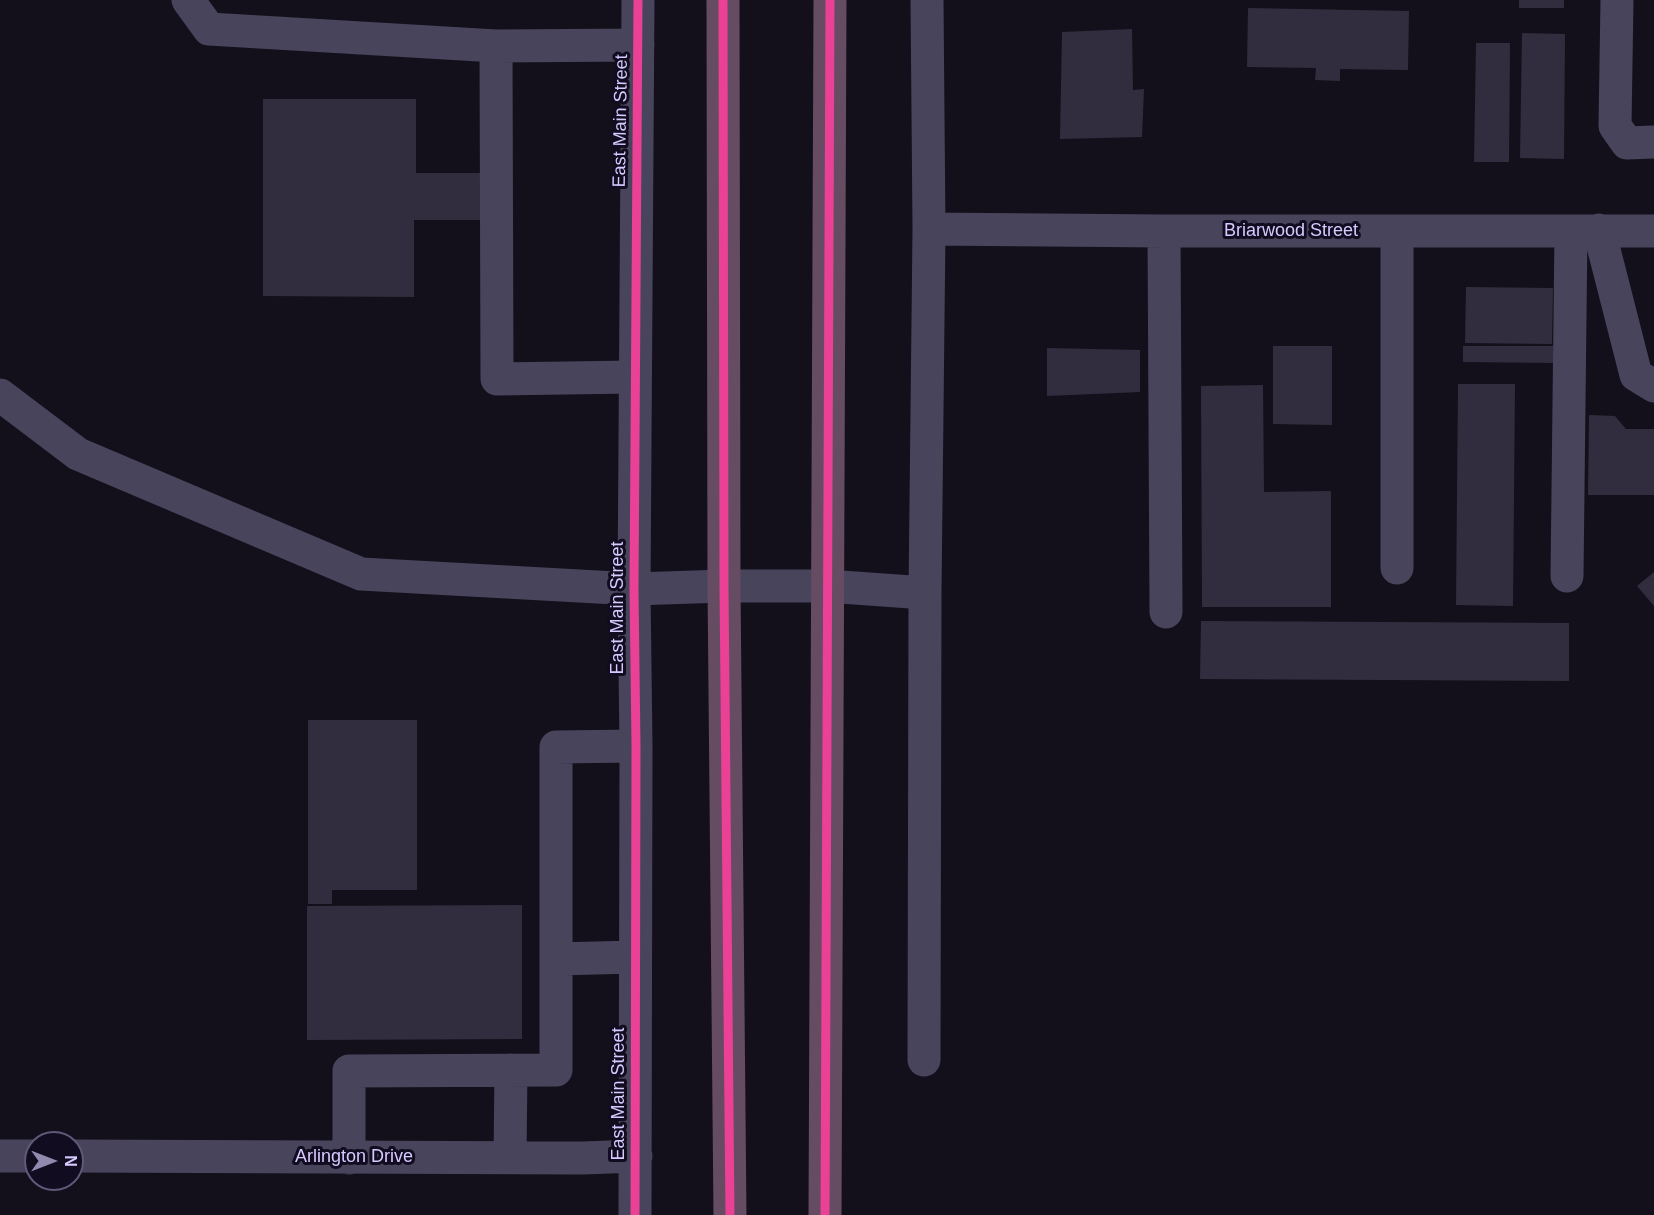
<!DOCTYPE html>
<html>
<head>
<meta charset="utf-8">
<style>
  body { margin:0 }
  #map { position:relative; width:1654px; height:1215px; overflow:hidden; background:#13101b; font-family:Helvetica,sans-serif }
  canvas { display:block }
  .north { position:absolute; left:24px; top:1131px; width:60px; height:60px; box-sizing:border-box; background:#110c1f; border:2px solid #605879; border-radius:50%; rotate:90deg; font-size:16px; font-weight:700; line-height:24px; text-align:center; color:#d6caff }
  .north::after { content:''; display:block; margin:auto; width:21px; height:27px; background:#9289af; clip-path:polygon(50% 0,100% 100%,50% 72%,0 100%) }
</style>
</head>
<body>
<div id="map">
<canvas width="1654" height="1215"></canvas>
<div class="north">N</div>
</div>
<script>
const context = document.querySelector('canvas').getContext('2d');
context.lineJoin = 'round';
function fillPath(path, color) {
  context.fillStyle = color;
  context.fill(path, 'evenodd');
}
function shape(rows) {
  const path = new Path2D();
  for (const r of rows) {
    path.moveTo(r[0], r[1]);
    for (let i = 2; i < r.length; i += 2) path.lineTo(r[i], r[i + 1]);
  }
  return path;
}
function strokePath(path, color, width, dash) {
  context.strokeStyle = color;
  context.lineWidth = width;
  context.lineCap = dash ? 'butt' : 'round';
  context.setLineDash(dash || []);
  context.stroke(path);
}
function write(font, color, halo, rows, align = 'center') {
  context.font = font + ' Helvetica,sans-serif';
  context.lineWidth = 6;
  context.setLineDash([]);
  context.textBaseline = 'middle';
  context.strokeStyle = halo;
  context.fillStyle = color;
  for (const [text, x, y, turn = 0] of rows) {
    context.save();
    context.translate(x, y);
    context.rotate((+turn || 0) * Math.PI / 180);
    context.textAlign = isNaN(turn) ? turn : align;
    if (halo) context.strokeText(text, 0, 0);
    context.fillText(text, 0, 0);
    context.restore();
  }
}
const building = shape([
  [1519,0,1564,0,1564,8,1519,8],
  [1248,8,1409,11,1408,70,1340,69,1340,81,1315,80,1316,68,1247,67],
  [1132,29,1133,90,1144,89,1142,137,1060,139,1062,32],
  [1522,33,1565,34,1564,159,1520,158],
  [1476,43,1510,43,1509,162,1474,162],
  [263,99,416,99,416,173,480,173,480,220,414,220,414,297,263,296],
  [1466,287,1553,288,1552,344,1465,343],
  [1273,346,1332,346,1332,425,1273,424],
  [1463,346,1553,346,1553,363,1463,362],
  [1047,348,1140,350,1140,392,1047,396],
  [1458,384,1515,384,1513,606,1456,605],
  [1263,385,1264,492,1331,491,1331,607,1202,607,1201,386],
  [1589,415,1615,416,1626,429,1654,429,1654,495,1588,495],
  [1654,572,1654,606,1637,586],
  [1201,621,1569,623,1569,681,1200,679],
  [308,720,417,720,417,890,332,890,332,904,308,904],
  [522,905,522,1039,307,1040,307,906]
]);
const minor = shape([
  [188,0,209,29,496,46,638,45],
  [1617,0,1615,126,1627,143,1654,142],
  [496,46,497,379,634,377],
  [929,229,1164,231,1654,231],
  [1599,230,1636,375,1654,386],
  [1164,231,1166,612],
  [1397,231,1397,568],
  [0,395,78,454,361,574,634,589,724,586,827,586,925,593],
  [1567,576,1571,231],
  [556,959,635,957],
  [924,1060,925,593,929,229,927,0],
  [0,1156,36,1156],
  [72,1156,583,1158,636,1156],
  [510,1157,511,1070],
  [349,1158,349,1071,556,1070,556,747,636,746],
  [635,1215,636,746,634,589,638,0]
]);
const highway = shape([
  [723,0,724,586,730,1215],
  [825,1215,830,0]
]);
const cycleway = shape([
  [723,0,724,586,730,1215],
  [635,1215,636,746,634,589,638,0],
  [825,1215,830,0]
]);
const streetNames = [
  ["East Main Street",621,121,-89],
  ["Briarwood Street",1291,231],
  ["East Main Street",618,608,-90],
  ["East Main Street",619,1094,-90],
  ["Arlington Drive",354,1157]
];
fillPath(building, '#322d3e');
strokePath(minor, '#48445c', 33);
strokePath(highway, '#654c62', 33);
strokePath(cycleway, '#ea4096', 9);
write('18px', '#d6caff', '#110c1f', streetNames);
</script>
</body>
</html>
